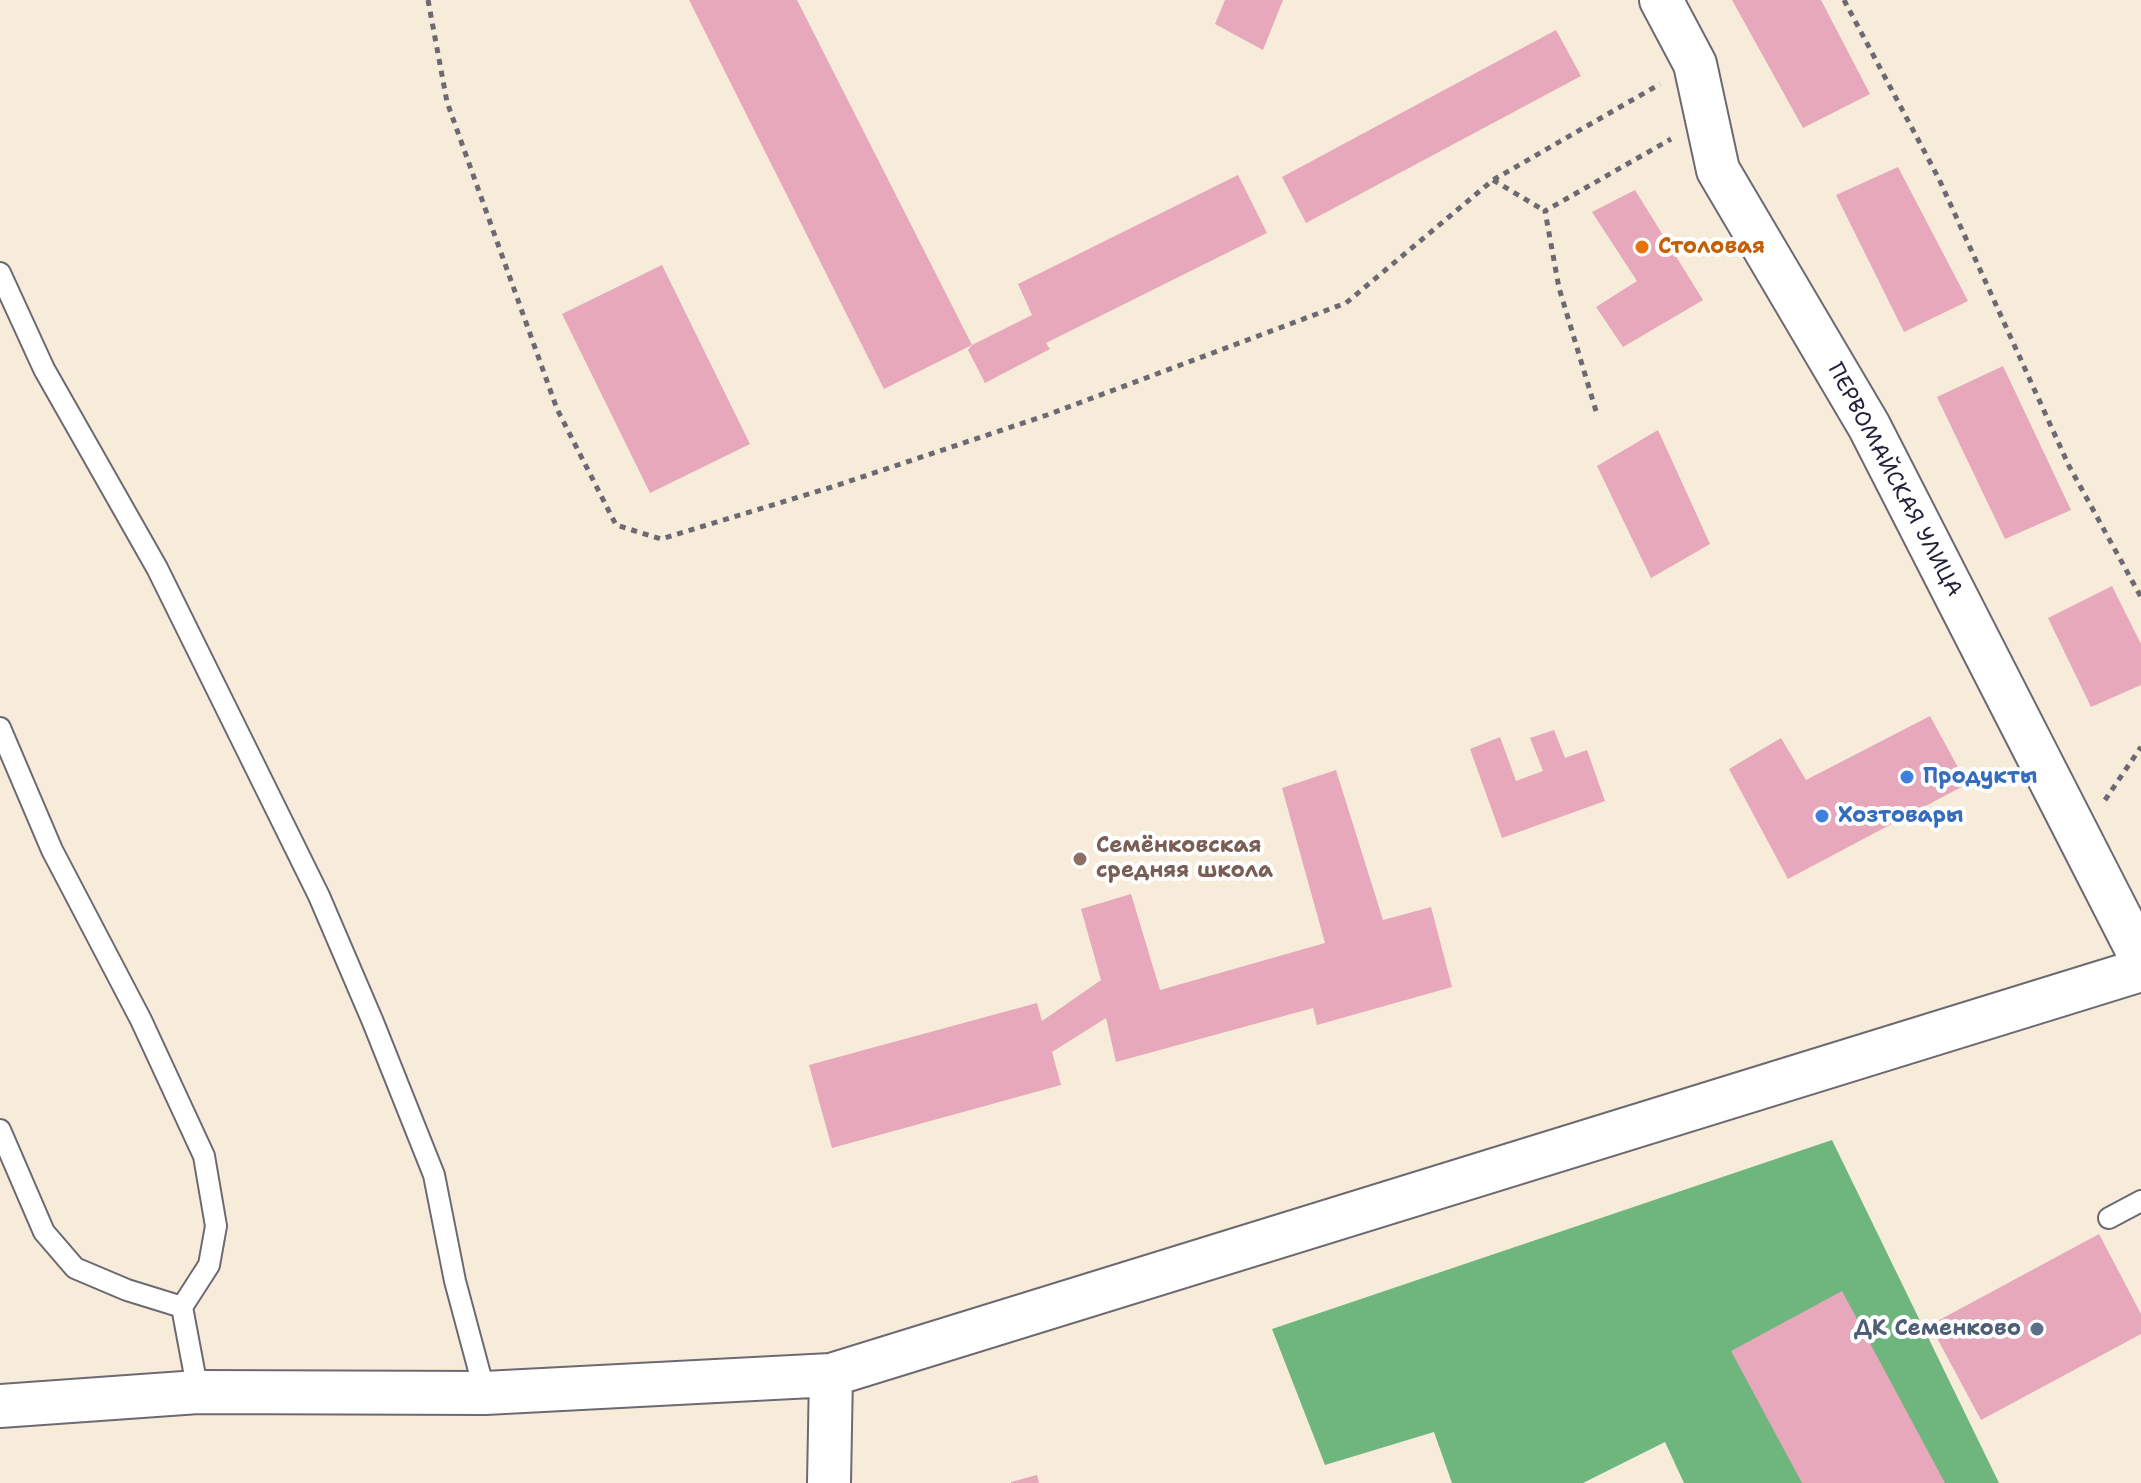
<!DOCTYPE html>
<html>
<head>
<meta charset="utf-8">
<style>
  body { margin:0 }
  canvas { display:block; background:#f7ecda }
</style>
</head>
<body>
<canvas width="2141" height="1483"></canvas>
<script>
const context = document.querySelector('canvas').getContext('2d');
context.lineJoin = 'round';
function fillPath(path, color) {
  context.fillStyle = color;
  context.fill(path, 'evenodd');
}
function shape(rows) {
  const path = new Path2D();
  for (const r of rows) {
    path.moveTo(r[0], r[1]);
    for (let i = 2; i < r.length; i += 2) path.lineTo(r[i], r[i + 1]);
  }
  return path;
}
function strokePath(path, color, width, dash) {
  context.strokeStyle = color;
  context.lineWidth = width;
  context.lineCap = dash ? 'butt' : 'round';
  context.setLineDash(dash || []);
  context.stroke(path);
}
function write(font, color, halo, rows, align = 'center') {
  context.font = font + ' "Shantell Sans",sans-serif';
  context.lineWidth = 8;
  context.setLineDash([]);
  context.textBaseline = 'middle';
  context.strokeStyle = halo;
  context.fillStyle = color;
  for (const [text, x, y, turn = 0] of rows) {
    context.save();
    context.translate(x, y);
    context.rotate((+turn || 0) * Math.PI / 180);
    context.textAlign = isNaN(turn) ? turn : align;
    if (halo) context.strokeText(text, 0, 0);
    context.fillText(text, 0, 0);
    context.restore();
  }
}
const forest = shape([
  [1832,1140,1999,1483,1684,1483,1665,1442,1583,1483,1452,1483,1434,1432,1325,1465,1272,1329]
]);
const building = shape([
  [689,0,797,0,972,345,884,389],
  [1225,0,1283,0,1263,50,1215,24],
  [1732,0,1821,0,1870,94,1803,128],
  [1556,30,1581,76,1306,223,1282,177],
  [1898,167,1968,301,1904,332,1836,195],
  [1238,175,1267,233,1046,343,1050,349,985,383,968,350,972,345,1032,315,1018,284],
  [1635,190,1703,300,1623,347,1596,307,1637,281,1592,212],
  [662,265,750,444,650,493,562,314],
  [2003,366,2071,510,2005,539,1937,397],
  [1658,430,1710,544,1651,578,1597,466],
  [2112,586,2141,644,2141,685,2091,707,2048,618],
  [1930,716,1967,784,1788,879,1729,769,1781,738,1806,780],
  [1554,730,1565,758,1587,750,1605,801,1502,838,1470,749,1500,737,1516,781,1543,771,1530,738],
  [1336,770,1383,920,1431,907,1452,987,1317,1025,1313,1008,1116,1062,1106,1018,1052,1052,1061,1085,832,1148,809,1065,1037,1003,1042,1021,1101,980,1081,909,1131,894,1160,990,1325,943,1282,788],
  [2099,1234,2141,1314,2141,1334,1981,1420,1930,1325],
  [1842,1291,1945,1483,1802,1483,1731,1351],
  [1037,1475,1039,1483,1011,1483,1011,1482]
]);
const path = shape([
  [428,0,447,102,557,409,616,525,661,539,832,487,1047,415,1346,303,1493,180,1660,84],
  [1844,0,1939,179,2069,466,2141,597],
  [1493,180,1545,211],
  [1596,411,1559,288,1545,211,1671,139],
  [2105,800,2141,747]
]);
const service = shape([
  [0,273,44,369,157,568,319,896,373,1022,434,1175,455,1281,485,1393],
  [0,728,52,850,141,1020,204,1156,216,1226,209,1265,182,1307,198,1392],
  [0,1130,44,1232,75,1268,127,1290,182,1307],
  [2109,1218,2141,1201]
]);
const minor = shape([
  [1661,0,1695,64,1718,170,1869,426,2141,958],
  [0,1406,198,1392,485,1393,831,1375,2141,970],
  [829,1483,831,1375]
]);
const markers = [
  [1642,247,8,"#e8710a"],
  [1907,777,8,"#3f7fe0"],
  [1822,816,8,"#3f7fe0"],
  [1080,859,8,"#8d6e63"],
  [2037,1329,8,"#5c6f8a"]
];
const foodNames = [
  ["Столовая",1658,247]
];
const streetNames = [
  ["ПЕРВОМАЙСКАЯ УЛИЦА",1894,480,62]
];
const shopNames = [
  ["Продукты",1923,777],
  ["Хозтовары",1838,816]
];
const educationNames = [
  ["Семёнковская",1096,846],
  ["средняя школа",1096,871]
];
const serviceNames = [
  ["ДК Семенково",2021,1329]
];
fillPath(forest, '#6eb67d');
fillPath(building, '#e6a8ba');
strokePath(service, '#6d6973', 24);
strokePath(minor, '#6d6973', 46);
strokePath(path, '#6d6973', 5, [6, 6]);
strokePath(service, '#fff', 20);
strokePath(minor, '#fff', 42);
for (const [x, y, r, color] of markers) {
  const dot = new Path2D();
  dot.arc(x, y, r, 0, 2 * Math.PI);
  context.fillStyle = color;
  context.fill(dot);
  strokePath(dot, '#fff', 3);
}
write('bold 22px', '#c56008', '#fff', foodNames, 'left');
write('22px', '#22223b', '#fff', streetNames);
write('bold 22px', '#366cbe', '#fff', shopNames, 'left');
write('bold 22px', '#785e54', '#fff', educationNames, 'left');
write('bold 22px', '#4e5e75', '#fff', serviceNames, 'right');
</script>
</body>
</html>
